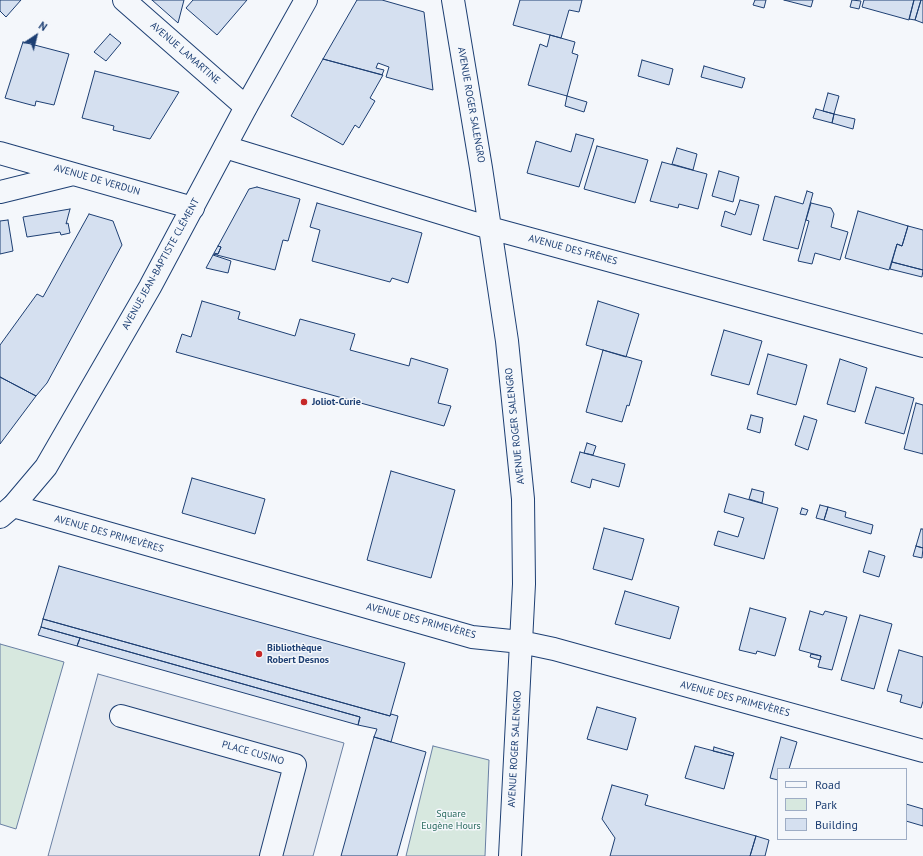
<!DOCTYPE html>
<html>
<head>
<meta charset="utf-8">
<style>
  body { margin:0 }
  #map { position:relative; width:923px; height:856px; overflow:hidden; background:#f4f7fb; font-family:"PT Sans",sans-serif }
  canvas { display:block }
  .legend { position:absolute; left:777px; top:768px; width:130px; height:72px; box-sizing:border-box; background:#f4f7fb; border:1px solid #9eadc5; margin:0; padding:5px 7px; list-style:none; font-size:12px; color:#1d3f73 }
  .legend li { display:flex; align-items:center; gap:8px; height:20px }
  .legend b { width:20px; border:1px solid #9eadc5 }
  .north { position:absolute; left:16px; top:16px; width:40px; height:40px; -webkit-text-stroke:3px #f4f7fb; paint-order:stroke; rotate:35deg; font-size:11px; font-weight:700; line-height:16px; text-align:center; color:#1d3f73 }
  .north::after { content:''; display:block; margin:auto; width:14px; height:18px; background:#1d3f73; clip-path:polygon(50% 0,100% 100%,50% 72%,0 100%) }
</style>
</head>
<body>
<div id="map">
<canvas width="923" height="856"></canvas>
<ul class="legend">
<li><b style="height:5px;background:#f4f7fb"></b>Road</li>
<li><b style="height:11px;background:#d7e8df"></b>Park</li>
<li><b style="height:11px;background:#d5e0f0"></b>Building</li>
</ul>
<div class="north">N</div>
</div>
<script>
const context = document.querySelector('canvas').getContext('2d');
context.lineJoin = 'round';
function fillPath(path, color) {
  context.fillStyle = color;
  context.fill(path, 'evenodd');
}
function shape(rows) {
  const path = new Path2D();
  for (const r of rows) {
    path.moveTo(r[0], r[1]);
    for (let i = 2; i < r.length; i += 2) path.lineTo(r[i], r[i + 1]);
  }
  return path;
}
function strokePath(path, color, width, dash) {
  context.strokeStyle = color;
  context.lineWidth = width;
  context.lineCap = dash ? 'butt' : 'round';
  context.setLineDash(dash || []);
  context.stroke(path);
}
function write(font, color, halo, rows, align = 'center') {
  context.font = font + ' "PT Sans",sans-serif';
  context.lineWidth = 3;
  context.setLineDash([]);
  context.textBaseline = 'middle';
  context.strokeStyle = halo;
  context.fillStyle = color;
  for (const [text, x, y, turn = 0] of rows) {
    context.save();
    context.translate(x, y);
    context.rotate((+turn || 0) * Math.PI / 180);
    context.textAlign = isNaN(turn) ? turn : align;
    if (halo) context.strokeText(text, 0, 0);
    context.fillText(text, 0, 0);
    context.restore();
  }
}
const green = shape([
  [0,644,64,662,16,829,0,824,0,644],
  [433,746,489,760,485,856,406,856,433,746]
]);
const parking = shape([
  [98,674,344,743,313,856,48,856,98,674]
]);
const building = shape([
  [0,0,21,0,6,17,0,11,0,0],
  [152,0,184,0,178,23,152,0],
  [193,0,247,0,217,35,186,8,193,0],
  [357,0,382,0,424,12,433,90,386,77,389,67,378,63,376,68,384,70,382,75,323,59,357,0],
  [520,0,582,0,579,12,569,10,561,38,513,25,520,0],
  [755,0,766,0,764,8,753,5,755,0],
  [784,0,813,0,811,7,784,0],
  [852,0,861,1,859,9,850,7,852,0],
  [864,0,914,0,909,20,862,7,864,0],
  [914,0,921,0,915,20,909,19,914,0],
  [921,0,923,0,923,23,915,20,921,0],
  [110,34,121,43,106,61,94,52,110,34],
  [550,35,575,42,572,53,578,55,567,96,528,85,540,44,547,47,550,35],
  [23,42,69,54,54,105,36,101,35,106,5,98,23,42],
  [323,59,383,75,370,98,375,101,359,128,355,125,343,145,291,116,323,59],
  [642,60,673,69,669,85,638,76,642,60],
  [704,66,745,78,742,88,701,77,704,66],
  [95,71,179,92,150,139,113,130,114,126,82,118,95,71],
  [828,93,839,96,834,114,823,111,828,93],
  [567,96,587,102,584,112,565,106,567,96],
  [816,109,834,114,832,123,813,118,816,109],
  [834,114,855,119,853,129,832,123,834,114],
  [576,134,594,139,579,187,527,173,536,141,571,152,576,134],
  [597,146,648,160,635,203,584,189,597,146],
  [677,148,697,154,693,170,672,164,677,148],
  [662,162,707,174,698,209,679,204,678,208,650,201,662,162],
  [719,171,739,177,733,202,712,196,719,171],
  [257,187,300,199,288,241,283,240,275,270,213,254,218,254,221,247,218,246,249,189,257,187],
  [807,191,813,193,798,249,763,240,775,196,803,204,807,191],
  [740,200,759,205,751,235,721,226,725,211,735,215,740,200],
  [317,203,422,233,408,283,392,278,390,282,312,261,320,230,310,227,317,203],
  [811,203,831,208,834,214,831,227,848,232,840,260,815,253,812,264,798,261,809,221,806,220,811,203],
  [70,209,66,224,68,223,70,233,61,235,60,232,27,237,23,217,70,209],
  [858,211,908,226,902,246,897,244,889,270,845,258,858,211],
  [89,214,113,221,122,245,47,383,36,396,0,377,0,345,37,294,43,297,89,214],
  [8,220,13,251,0,254,0,221,8,220],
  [908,226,923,230,923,270,892,262,897,244,902,246,908,226],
  [218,246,221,247,218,254,214,253,218,246],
  [213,255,231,261,228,273,206,268,213,255],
  [892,262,923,270,922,277,890,269,892,262],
  [202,301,240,312,238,319,295,336,300,319,355,334,350,350,409,366,411,358,448,369,438,403,451,406,444,426,176,352,182,334,191,337,202,301],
  [598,301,639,314,626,357,586,345,598,301],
  [724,330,762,341,749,385,711,375,724,330],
  [603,350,642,361,629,406,627,405,622,422,586,412,603,350],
  [768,354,807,365,796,405,757,394,768,354],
  [840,359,867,368,855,412,827,404,840,359],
  [0,377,36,396,0,444,0,377],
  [876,387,914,398,904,434,865,423,876,387],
  [916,403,923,405,923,454,904,449,916,403],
  [751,415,763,418,760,433,747,429,751,415],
  [804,416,817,420,808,450,795,445,804,416],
  [587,443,596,446,593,455,584,453,587,443],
  [580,452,625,464,619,487,592,479,590,488,571,482,580,452],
  [391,471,455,490,431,578,367,560,391,471],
  [192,478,265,499,255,534,182,513,192,478],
  [752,489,764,492,762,503,749,499,752,489],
  [729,494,778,508,764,559,714,545,718,531,738,537,744,518,724,512,729,494],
  [820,505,828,507,824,520,816,518,820,505],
  [828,507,846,512,845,517,873,525,871,534,824,520,828,507],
  [802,508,808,510,806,515,800,514,802,508],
  [604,528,644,539,632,580,593,569,604,528],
  [921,529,923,529,923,548,916,546,921,529],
  [916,546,923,548,922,558,913,556,916,546],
  [869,551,885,556,879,577,863,572,869,551],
  [59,566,405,663,390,716,43,619,59,566],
  [625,591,679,607,670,639,615,624,625,591],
  [750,608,786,618,775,656,757,651,756,654,739,650,750,608],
  [810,611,823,615,825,611,847,617,832,670,818,667,821,656,799,650,810,611],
  [860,615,892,624,874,689,841,680,860,615],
  [43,619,390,716,391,714,398,716,391,742,374,737,377,729,358,725,360,717,41,627,43,619],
  [41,627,80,638,77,646,38,635,41,627],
  [80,638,360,717,358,725,77,646,80,638],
  [899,650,923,657,923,701,921,708,900,702,902,695,887,691,899,650],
  [811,654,821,656,820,660,810,657,811,654],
  [597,707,636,718,627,750,587,739,597,707],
  [374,737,426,752,397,856,341,856,374,737],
  [781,737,797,742,789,769,778,769,778,780,770,778,781,737],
  [695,746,733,756,724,789,685,778,695,746],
  [714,747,734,753,733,756,713,751,714,747],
  [612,785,648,795,645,805,756,836,750,856,610,856,615,838,602,819,612,785],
  [906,804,923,809,923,826,906,821,906,804],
  [756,836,769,840,765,856,750,856,756,836]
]);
const minor = shape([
  [124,0,246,107],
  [453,0,481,168,507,341,523,499,524,584,510,856],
  [225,147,490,228,923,346],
  [0,153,193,208],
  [0,192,73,174],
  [13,506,472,637,521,642,554,649,923,751],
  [121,716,295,765,271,856]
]);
const major = shape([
  [0,517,13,506,46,467,150,287,246,107,306,0]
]);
const markers = [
  [304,402,4,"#c62828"],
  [259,654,4,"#c62828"]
];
const streetNames = [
  ["AVENUE LAMARTINE",185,53,41],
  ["AVENUE ROGER SALENGRO",471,105,80],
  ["AVENUE DE VERDUN",97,180,16],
  ["AVENUE DES FRÊNES",573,250,15],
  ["AVENUE JEAN-BAPTISTE CLÉMENT",161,264,-61],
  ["AVENUE ROGER SALENGRO",515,426,-96],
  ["AVENUE DES PRIMEVÈRES",109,534,16],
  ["AVENUE DES PRIMEVÈRES",421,621,15],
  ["AVENUE DES PRIMEVÈRES",735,699,15],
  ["AVENUE ROGER SALENGRO",515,749,-87],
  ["PLACE CUSINO",253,753,16]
];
const poiNames = [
  ["Joliot-Curie",312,402],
  ["Bibliothèque",267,648],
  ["Robert Desnos",267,660]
];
const parkNames = [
  ["Square",451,814],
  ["Eugène Hours",451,826]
];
fillPath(green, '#d7e8df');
strokePath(green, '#687fa3', 1);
fillPath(parking, '#e3e8f0');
strokePath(parking, '#687fa3', 1);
fillPath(building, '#d5e0f0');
strokePath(building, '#1d3f73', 1);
strokePath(minor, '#1d3f73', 24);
strokePath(major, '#1d3f73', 24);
strokePath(minor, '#f4f7fb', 22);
strokePath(major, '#f4f7fb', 22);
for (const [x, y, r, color] of markers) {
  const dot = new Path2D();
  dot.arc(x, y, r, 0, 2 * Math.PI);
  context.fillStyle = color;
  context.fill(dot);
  strokePath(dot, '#f4f7fb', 1.5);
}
write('10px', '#1d3f73', '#f4f7fb', streetNames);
write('bold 10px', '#1d3f73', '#f4f7fb', poiNames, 'left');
write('10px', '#2c6c60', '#f4f7fb', parkNames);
</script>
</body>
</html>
